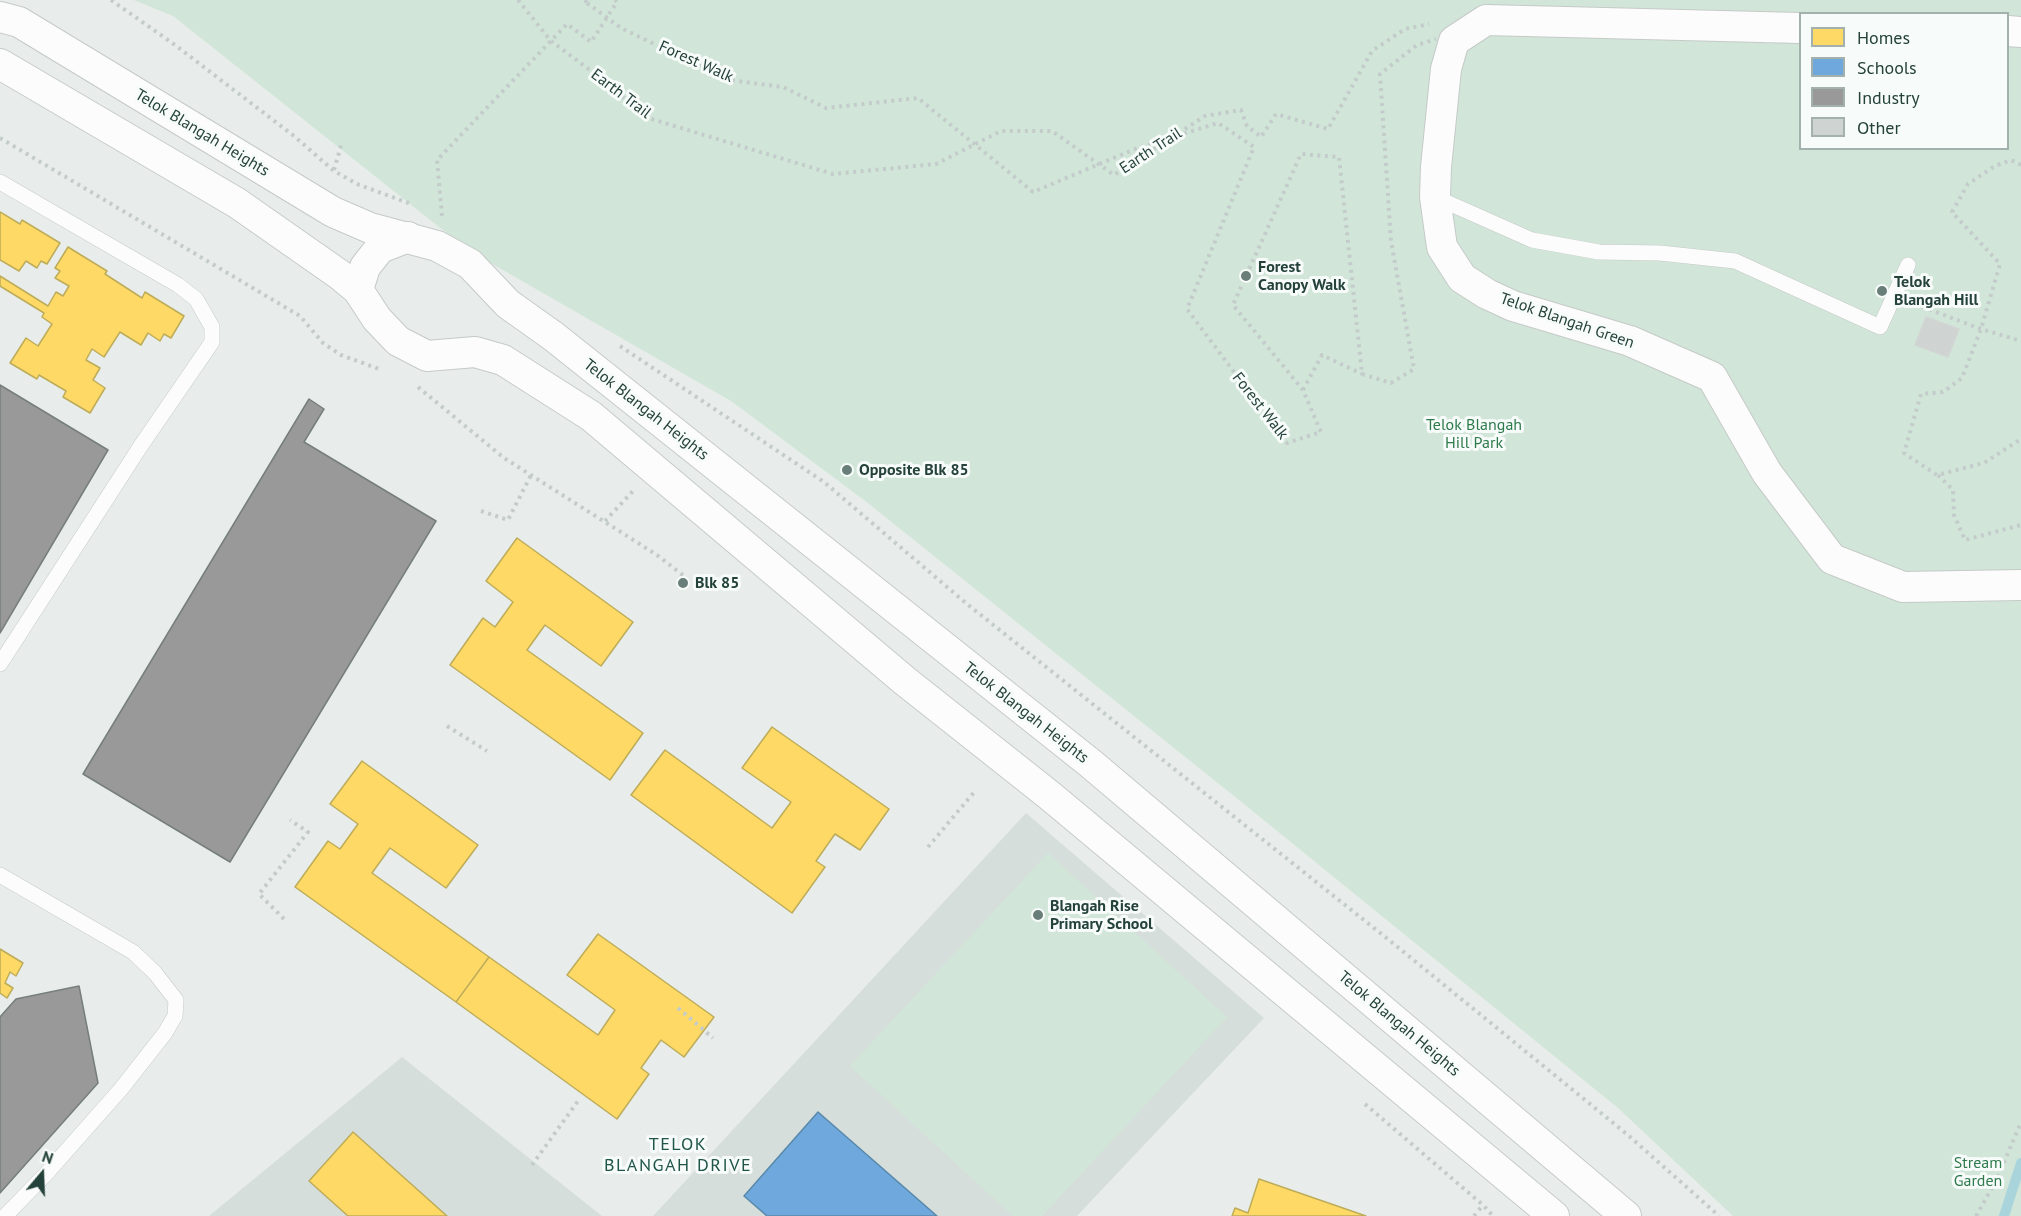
<!DOCTYPE html>
<html>
<head>
<meta charset="utf-8">
<style>
  body { margin:0 }
  #map { position:relative; width:2021px; height:1216px; overflow:hidden; background:#e8edeb; font-family:"PT Sans",sans-serif }
  canvas { display:block }
  .legend { position:absolute; left:1799px; top:12px; width:210px; height:138px; box-sizing:border-box; background:#f7fbf9; border:2px solid #a3b1ad; margin:0; padding:8px 10px; list-style:none; font-size:18px; color:#24423a }
  .legend li { display:flex; align-items:center; gap:12px; height:30px }
  .legend b { width:30px; border:2px solid #a3b1ad }
  .north { position:absolute; left:12px; top:1144px; width:60px; height:60px; -webkit-text-stroke:4px #f7fbf9; paint-order:stroke; rotate:19deg; font-size:16px; font-weight:700; line-height:24px; text-align:center; color:#24423a }
  .north::after { content:''; display:block; margin:auto; width:21px; height:27px; background:#24423a; clip-path:polygon(50% 0,100% 100%,50% 72%,0 100%) }
</style>
</head>
<body>
<div id="map">
<canvas width="2021" height="1216"></canvas>
<ul class="legend">
<li><b style="height:16px;background:#ffd966"></b>Homes</li>
<li><b style="height:16px;background:#6fa8dc"></b>Schools</li>
<li><b style="height:16px;background:#999"></b>Industry</li>
<li><b style="height:16px;background:#cfd4d2"></b>Other</li>
</ul>
<div class="north">N</div>
</div>
<script>
const context = document.querySelector('canvas').getContext('2d');
context.lineJoin = 'round';
function fillPath(path, color) {
  context.fillStyle = color;
  context.fill(path, 'evenodd');
}
function shape(rows) {
  const path = new Path2D();
  for (const r of rows) {
    path.moveTo(r[0], r[1]);
    for (let i = 2; i < r.length; i += 2) path.lineTo(r[i], r[i + 1]);
  }
  return path;
}
function strokePath(path, color, width, dash) {
  context.strokeStyle = color;
  context.lineWidth = width;
  context.lineCap = dash ? 'butt' : 'round';
  context.setLineDash(dash || []);
  context.stroke(path);
}
function write(font, color, halo, rows, align = 'center') {
  context.font = font + ' "PT Sans",sans-serif';
  context.lineWidth = 6;
  context.setLineDash([]);
  context.textBaseline = 'middle';
  context.strokeStyle = halo;
  context.fillStyle = color;
  for (const [text, x, y, turn = 0] of rows) {
    context.save();
    context.translate(x, y);
    context.rotate((+turn || 0) * Math.PI / 180);
    context.textAlign = isNaN(turn) ? turn : align;
    if (halo) context.strokeText(text, 0, 0);
    context.fillText(text, 0, 0);
    context.restore();
  }
}
const built = shape([
  [1026,813,1264,1018,1077,1216,653,1216],
  [402,1057,602,1216,209,1216]
]);
const green = shape([
  [134,0,2021,0,2021,1216,1733,1216,1618,1108,1239,800,864,500,731,401,468,250,173,16],
  [1800,14,2008,14,2008,148,1800,148],
  [1048,853,1227,1017,1042,1216,1013,1216,850,1066]
]);
const homes = shape([
  [0,212,20,224,22,220,60,243,47,264,41,261,37,268,26,261,19,271,0,260,0,212],
  [68,247,107,271,105,274,142,298,145,292,184,316,171,338,164,334,160,341,148,333,141,345,120,332,104,357,92,349,86,360,100,368,93,380,105,388,90,413,63,397,66,391,39,375,37,379,10,363,26,338,38,346,52,324,42,317,44,313,0,286,0,276,48,306,56,292,63,296,69,286,55,278,60,271,55,268,68,247],
  [517,538,633,622,601,666,545,625,527,650,643,733,610,780,450,665,483,618,495,627,513,602,486,581,517,538],
  [772,727,889,809,860,850,835,834,816,861,825,867,792,913,631,795,665,750,772,828,791,802,742,768,772,727],
  [362,761,478,845,446,888,390,848,372,873,489,957,456,1002,295,887,328,841,340,849,358,824,330,804,362,761],
  [598,934,714,1017,684,1057,661,1040,641,1068,649,1074,617,1119,456,1002,489,957,598,1035,615,1010,567,975,598,934],
  [0,949,23,963,16,976,10,972,5,983,13,988,7,998,0,993,0,949],
  [353,1132,447,1216,348,1216,309,1181,353,1132],
  [1259,1179,1366,1216,1232,1216,1235,1208,1248,1213,1259,1179]
]);
const schools = shape([
  [818,1112,937,1216,767,1216,744,1196,818,1112]
]);
const industry = shape([
  [0,385,108,450,0,633,0,385],
  [309,399,324,409,304,442,436,521,230,862,83,774,309,399],
  [79,986,98,1083,0,1193,0,1017,16,999,79,986]
]);
const stream = shape([
  [2004,1216,2021,1163]
]);
const building = shape([
  [1926,317,1959,329,1948,357,1915,345,1926,317]
]);
const path = shape([
  [111,0,175,45,294,136,334,171,357,184,411,204],
  [518,0,551,41,595,74,648,118,833,174,936,164,1001,131,1052,131,1114,175,1205,116,1241,110,1247,126,1261,137,1276,114,1328,129,1372,51,1405,29,1429,24],
  [585,0,587,3,590,0],
  [0,138,300,316,323,343,341,355,379,369],
  [2021,165,2011,160,1995,166,1968,184,1952,212,2000,264,1981,329,1962,378,1943,392,1921,394,1904,453,1937,475,1984,463,2021,439],
  [334,170,342,142],
  [442,216,437,160,567,24,591,42,617,2,615,0],
  [1915,304,1981,329,2021,341],
  [620,346,824,482,967,604,1389,940,1628,1135,1719,1216],
  [418,387,504,458,657,555,684,576],
  [1303,390,1322,355,1362,374],
  [1938,475,1953,490,1954,515,1965,540,2021,525],
  [481,511,508,520,531,475],
  [605,521,633,491],
  [447,726,487,751],
  [928,847,976,790],
  [284,919,259,894,308,832,290,820],
  [678,1008,713,1038],
  [1365,1104,1483,1205,1493,1216],
  [532,1165,578,1101],
  [1474,1216,1483,1205],
  [1976,1216,1997,1179,2021,1122]
]);
const lane = shape([
  [0,182,178,285,196,299,212,327,212,342,140,447,0,664],
  [1435,197,1532,240,1599,252,1660,253,1735,261,1880,327,1908,265],
  [0,875,133,952,155,973,176,1000,175,1016,165,1033,121,1089,45,1175,5,1216]
]);
const street = shape([
  [0,17,19,22,333,212,370,228,437,246,470,264,508,304,553,336,1090,763,1626,1216],
  [1800,28,1486,20,1454,41,1446,69,1436,167,1435,197,1442,247,1462,278,1487,294,1513,306,1630,341,1712,377,1767,473,1832,559,1903,587,2021,585],
  [2008,31,2021,32],
  [0,64,237,203,340,275,358,290,377,319,398,341,427,356,475,352,503,360,591,416,905,681,1049,795,1554,1216],
  [358,290,365,267,380,248,408,237]
]);
const pathBridge = shape([
  [587,3,621,28,729,80,783,87,826,108,918,98,1033,192,1135,149,1218,123,1254,147,1187,309,1287,443,1321,432,1303,390,1233,305,1301,154,1339,157,1362,374,1391,383,1414,369,1391,241,1380,74,1417,45,1436,39]
]);
const markers = [
  [1246,276,6,"#697e78"],
  [1882,291,6,"#697e78"],
  [847,470,6,"#697e78"],
  [683,583,6,"#697e78"],
  [1038,915,6,"#697e78"]
];
const streetNames = [
  ["Forest Walk",696,62,24],
  ["Earth Trail",621,94,37],
  ["Telok Blangah Heights",202,133,31],
  ["Earth Trail",1151,151,-33],
  ["Telok Blangah Green",1567,321,19],
  ["Forest Walk",1260,406,52],
  ["Telok Blangah Heights",646,410,38],
  ["Telok Blangah Heights",1026,713,38],
  ["Telok Blangah Heights",1399,1024,40]
];
const poiNames = [
  ["Forest",1258,267],
  ["Canopy Walk",1258,285],
  ["Telok",1894,282],
  ["Blangah Hill",1894,300],
  ["Opposite Blk 85",859,470],
  ["Blk 85",695,583],
  ["Blangah Rise",1050,906],
  ["Primary School",1050,924]
];
const parkNames = [
  ["Telok Blangah",1474,425],
  ["Hill Park",1474,443],
  ["Stream",1978,1163],
  ["Garden",1978,1181]
];
const neighbourhoodNames = [
  ["TELOK",678,1145],
  ["BLANGAH DRIVE",678,1166]
];
fillPath(built, '#d6dedb');
fillPath(green, '#d1e6d8');
fillPath(homes, '#ffd966');
strokePath(homes, '#bdac59', 1.5);
fillPath(schools, '#6fa8dc');
strokePath(schools, '#5889ab', 1.5);
fillPath(industry, '#999');
strokePath(industry, '#767f7c', 1.5);
strokePath(stream, '#a9d4db', 10);
fillPath(building, '#cfd4d2');
strokePath(building, '#d1d6d4', 1.5);
strokePath(lane, '#c5cac8', 16);
strokePath(street, '#c5cac8', 32);
strokePath(path, '#c3ccca', 4, [3, 4.5]);
strokePath(lane, '#fcfcfc', 15);
strokePath(street, '#fcfcfc', 30);
strokePath(pathBridge, '#c3ccca', 4, [3, 4.5]);
for (const [x, y, r, color] of markers) {
  const dot = new Path2D();
  dot.arc(x, y, r, 0, 2 * Math.PI);
  context.fillStyle = color;
  context.fill(dot);
  strokePath(dot, '#f7fbf9', 2);
}
write('16px', '#24423a', '#f7fbf9', streetNames);
write('bold 16px', '#24423a', '#f7fbf9', poiNames, 'left');
write('16px', '#2d7a4b', '#f7fbf9', parkNames);
context.letterSpacing = '1.5px';
write('18px', '#1f5548', '#f7fbf9', neighbourhoodNames);
context.letterSpacing = '0px';
</script>
</body>
</html>
